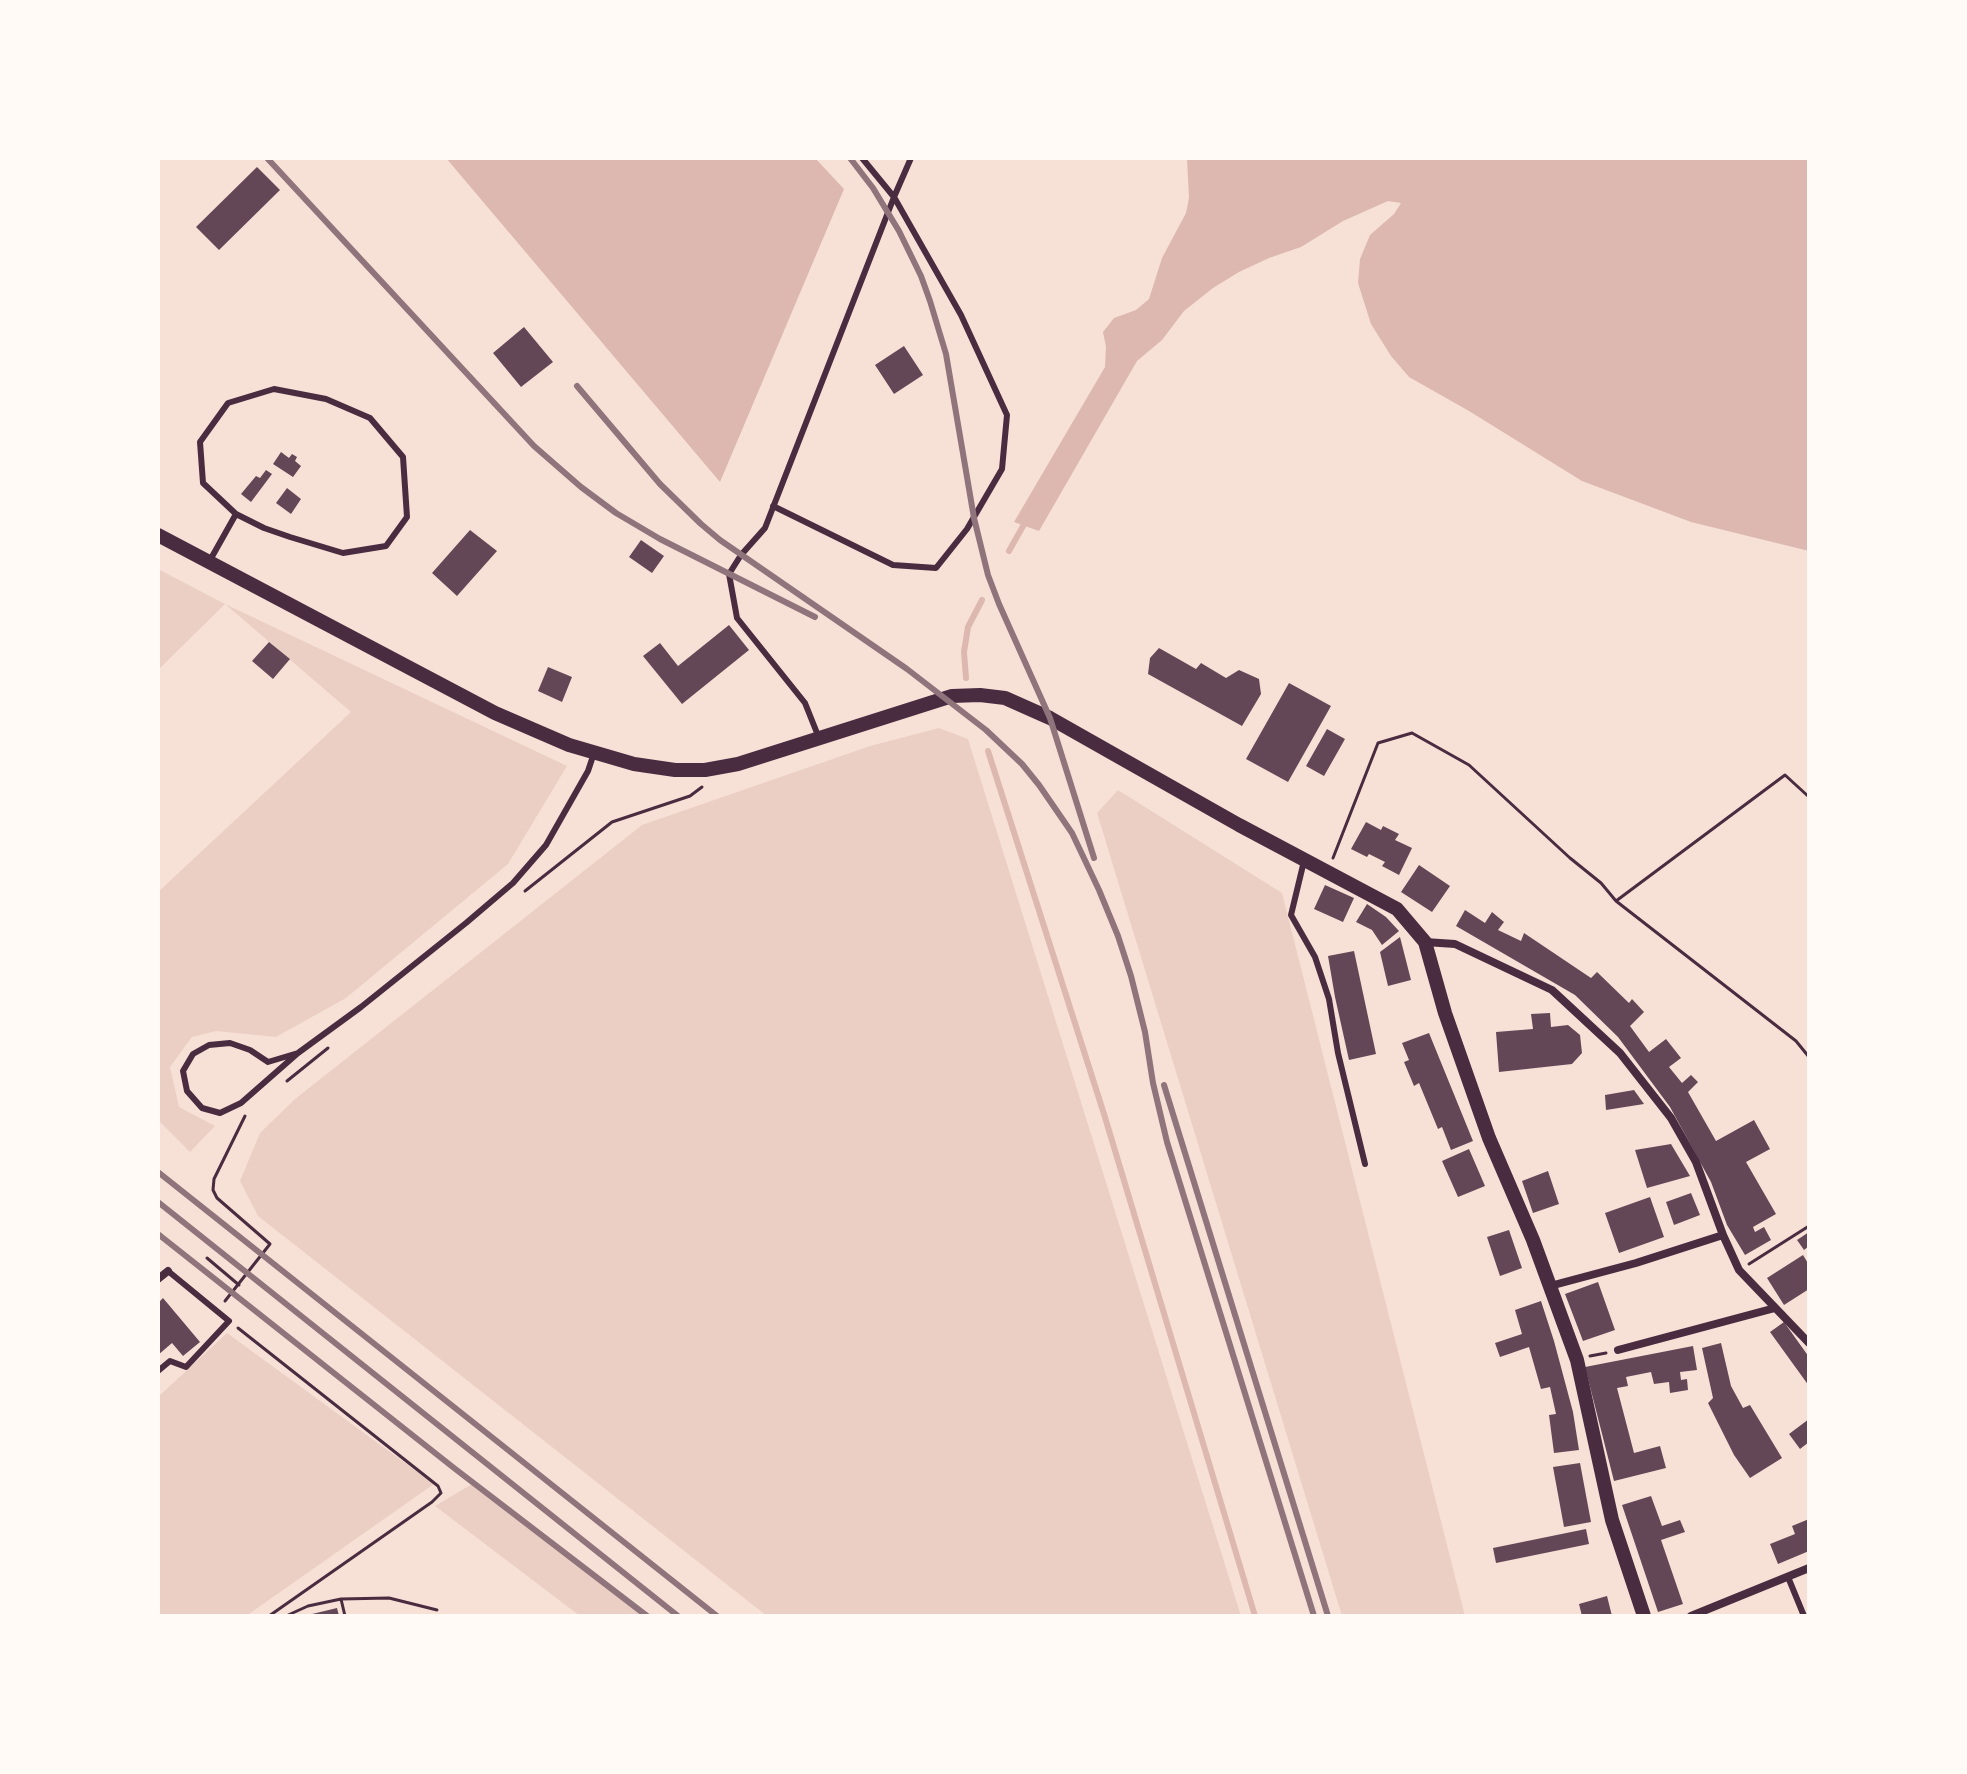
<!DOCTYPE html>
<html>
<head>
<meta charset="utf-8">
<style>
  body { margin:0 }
  #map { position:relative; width:1967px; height:1774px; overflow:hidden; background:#f7e1d7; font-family:"PT Sans",sans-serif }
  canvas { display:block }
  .frame { position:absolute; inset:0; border:160px solid #fffaf5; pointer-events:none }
</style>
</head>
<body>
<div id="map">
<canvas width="1967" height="1774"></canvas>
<div class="frame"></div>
</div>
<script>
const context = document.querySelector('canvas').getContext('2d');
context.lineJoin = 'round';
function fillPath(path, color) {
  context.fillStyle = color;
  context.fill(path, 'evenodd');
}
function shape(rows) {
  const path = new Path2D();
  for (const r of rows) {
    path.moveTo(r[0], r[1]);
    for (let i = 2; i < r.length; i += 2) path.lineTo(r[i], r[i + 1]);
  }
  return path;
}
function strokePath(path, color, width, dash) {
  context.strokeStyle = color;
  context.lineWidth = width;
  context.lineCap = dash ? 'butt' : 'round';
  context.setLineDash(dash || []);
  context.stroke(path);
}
const green = shape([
  [158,569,225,604,567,766,508,864,346,998,276,1037,216,1031,192,1037,170,1067,179,1107,215,1126,190,1152,158,1120,158,892,351,712,225,604,158,670],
  [939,728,968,739,1241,1616,767,1616,258,1216,240,1181,260,1133,295,1099,642,825,870,746],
  [1118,790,1282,893,1465,1616,1342,1616,1097,813],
  [227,1333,434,1484,246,1616,158,1616,158,1397],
  [472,1484,642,1616,580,1616,435,1506]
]);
const water = shape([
  [446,158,815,158,844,189,720,482],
  [1187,158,1809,158,1809,551,1691,522,1582,481,1469,411,1409,377,1391,356,1371,324,1358,283,1360,259,1370,235,1394,214,1401,203,1388,201,1343,221,1301,247,1269,258,1239,272,1213,288,1184,311,1162,340,1137,361,1039,531,1014,522,1105,367,1106,347,1103,332,1114,318,1136,310,1149,299,1162,258,1186,213,1189,198]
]);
const stream = shape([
  [1009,551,1027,519],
  [966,678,964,652,968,627,982,600],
  [988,751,1104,1114,1255,1616]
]);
const building = shape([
  [257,167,280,190,219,250,196,227],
  [524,327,553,362,521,387,493,353],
  [904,346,923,375,894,394,875,365],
  [281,452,289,458,292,454,297,457,295,461,301,466,293,477,273,464],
  [266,470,272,474,251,502,241,494,256,476,260,478],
  [287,488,301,499,291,514,276,503],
  [470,530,497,551,457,596,432,573],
  [641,540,664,556,652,573,629,557],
  [729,625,749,650,682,704,643,656,660,643,678,666],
  [269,642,290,659,273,679,252,661],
  [1159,648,1196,669,1201,663,1226,678,1239,670,1259,679,1261,694,1242,726,1148,674,1150,658],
  [548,667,572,677,562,702,538,691],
  [1289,683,1331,706,1288,782,1246,759],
  [1327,729,1345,739,1324,776,1306,766],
  [1366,822,1381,830,1383,826,1399,834,1395,840,1412,848,1399,875,1382,866,1385,862,1369,854,1367,857,1351,849],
  [1419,865,1450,886,1432,912,1401,892],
  [1325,885,1354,898,1343,922,1314,909],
  [1367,904,1386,917,1399,931,1382,945,1372,930,1356,922],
  [1465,910,1485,923,1492,912,1504,922,1498,930,1521,941,1524,933,1591,978,1597,972,1629,1003,1632,999,1644,1012,1630,1026,1649,1052,1666,1039,1681,1058,1669,1067,1682,1083,1691,1075,1698,1082,1688,1092,1716,1141,1754,1120,1770,1149,1746,1162,1776,1214,1753,1227,1755,1232,1764,1227,1771,1240,1745,1255,1727,1225,1711,1182,1670,1107,1618,1037,1575,995,1456,926],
  [1400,937,1411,980,1388,986,1380,952],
  [1354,951,1376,1054,1349,1060,1335,997,1328,956],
  [1550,1013,1551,1027,1568,1025,1580,1035,1582,1053,1572,1064,1499,1072,1496,1032,1533,1029,1531,1014],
  [1429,1033,1473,1141,1451,1150,1442,1127,1438,1129,1419,1083,1414,1086,1404,1062,1409,1060,1402,1043],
  [1634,1090,1644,1104,1606,1110,1605,1095],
  [1671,1144,1690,1176,1647,1188,1635,1150],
  [1469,1149,1485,1186,1458,1197,1442,1161],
  [1548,1171,1559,1204,1533,1213,1522,1181],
  [1691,1193,1700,1215,1674,1225,1666,1202],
  [1650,1197,1664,1237,1619,1253,1605,1213],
  [1509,1230,1522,1268,1500,1276,1487,1237],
  [1809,1232,1809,1246,1804,1250,1797,1240],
  [1803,1255,1809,1265,1809,1289,1784,1305,1767,1278],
  [1598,1282,1615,1330,1583,1341,1565,1294],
  [163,1298,200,1342,183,1356,172,1343,158,1355,158,1303],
  [1541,1301,1554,1341,1573,1412,1579,1450,1554,1453,1549,1415,1556,1414,1550,1387,1541,1389,1529,1347,1500,1357,1495,1343,1522,1334,1515,1310],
  [1784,1322,1809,1357,1809,1386,1770,1332],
  [1721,1343,1731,1386,1743,1408,1750,1405,1782,1458,1750,1478,1734,1455,1708,1403,1713,1398,1702,1348],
  [1693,1346,1697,1370,1680,1372,1681,1380,1687,1379,1688,1390,1670,1393,1669,1382,1654,1384,1651,1372,1626,1377,1628,1386,1617,1388,1634,1453,1660,1446,1666,1468,1614,1481,1585,1367],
  [1809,1419,1809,1442,1800,1449,1789,1434],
  [1580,1463,1591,1522,1564,1527,1553,1467],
  [1651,1496,1662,1526,1680,1520,1685,1532,1661,1540,1683,1604,1658,1612,1622,1505],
  [1809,1519,1809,1551,1778,1564,1770,1544,1795,1534,1792,1526],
  [1586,1529,1589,1544,1496,1563,1493,1548],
  [1607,1596,1612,1616,1582,1616,1579,1604],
  [337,1608,339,1616,308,1616,308,1615]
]);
const path = shape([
  [1333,858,1378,743,1412,733,1469,765,1570,858,1601,883,1616,901,1796,1041,1809,1057],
  [525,891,612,822,690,796,702,787],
  [1616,901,1785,775,1809,797],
  [287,1081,328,1048],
  [207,1258,239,1285],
  [1749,1264,1809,1226],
  [225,1301,270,1244,217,1198,213,1190,214,1179,245,1116],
  [238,1328,438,1486,441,1493,432,1502,269,1616],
  [1590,1356,1606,1353],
  [341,1599,389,1598,437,1610],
  [286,1616,308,1606,341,1599,345,1616]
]);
const service = shape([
  [773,506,893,565,936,568,967,529,1002,469,1007,415,961,315,894,197,862,158],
  [209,562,236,514,264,528,290,537,343,553,386,546,407,517,403,457,370,418,326,399,274,389,228,403,200,442,203,483,236,514],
  [819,738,805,703,737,618,729,574,741,555,765,528,894,197,911,158],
  [1304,861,1291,915,1315,957,1329,999,1338,1053,1365,1164],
  [298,1053,241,1103,220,1113,202,1108,187,1091,183,1071,193,1054,209,1045,230,1043,250,1050,268,1062,298,1053,361,1007,466,923,513,883,546,845,588,771,594,753],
  [158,1371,170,1361,186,1367,229,1321,168,1271],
  [1788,1577,1804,1616]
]);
const minor = shape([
  [1425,942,1455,944,1552,990,1620,1053,1671,1118,1696,1162,1723,1235,1739,1270,1809,1343],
  [158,1279,168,1271],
  [1550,1286,1636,1263,1723,1235],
  [1618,1350,1775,1308],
  [1691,1616,1809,1568]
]);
const tertiary = shape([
  [158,535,495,713,569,745,634,764,675,770,705,770,738,764,952,696,980,695,1005,698,1050,718,1239,825,1397,909,1425,942,1445,1013,1489,1138,1533,1240,1577,1360,1612,1520,1644,1616]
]);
const rail = shape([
  [267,158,534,446,581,487,616,513,660,539,815,617],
  [850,158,873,188,899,231,921,276,930,301,946,354,974,518,988,575,999,604,1050,718,1094,858],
  [577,386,660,484,701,524,720,540,907,669,986,730,1022,764,1039,785,1072,833,1099,890,1118,936,1131,976,1145,1032,1153,1083,1167,1142,1314,1616],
  [1164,1085,1328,1616],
  [158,1172,717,1616],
  [158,1202,678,1616],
  [158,1234,454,1468,647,1616]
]);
fillPath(green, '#ebcfc5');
fillPath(water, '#dcb8b0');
strokePath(stream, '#dcb8b0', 6);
fillPath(building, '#644757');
strokePath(path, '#4a2c40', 3);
strokePath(service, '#4a2c40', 6);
strokePath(minor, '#4a2c40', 8);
strokePath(tertiary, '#4a2c40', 14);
strokePath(rail, '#8f747c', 6);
</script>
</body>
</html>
